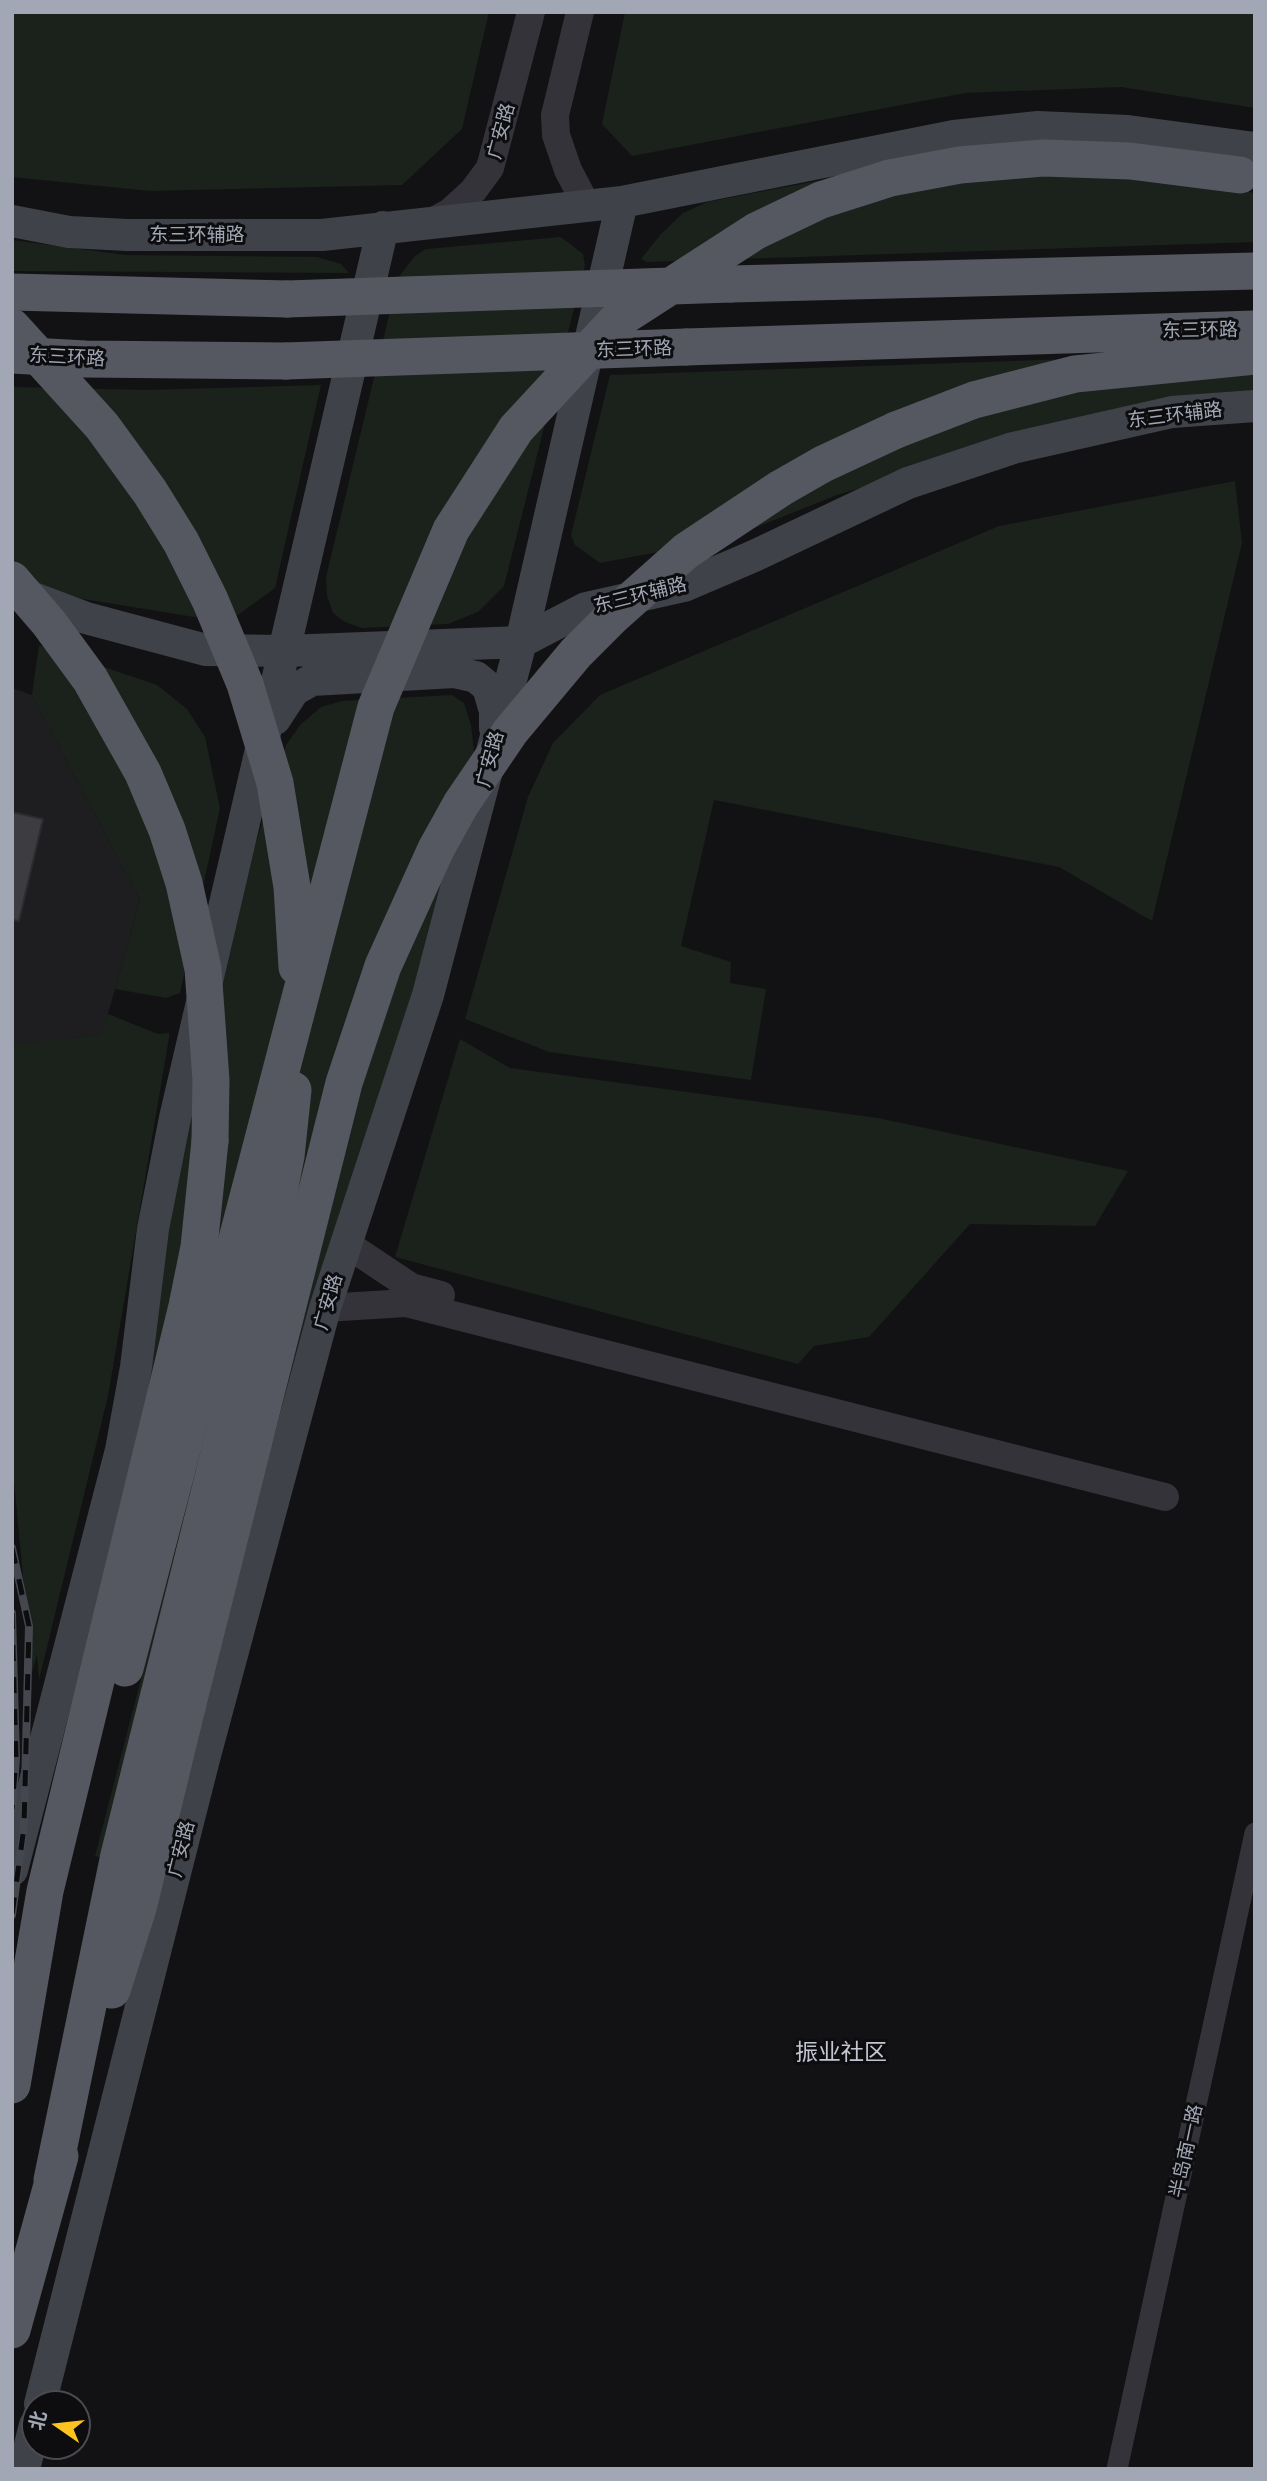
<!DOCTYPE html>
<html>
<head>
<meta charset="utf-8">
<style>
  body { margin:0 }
  #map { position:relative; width:1267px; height:2481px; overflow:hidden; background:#121214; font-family:Ubuntu,"Noto Sans SC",sans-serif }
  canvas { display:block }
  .frame { position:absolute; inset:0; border:14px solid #a2a7b5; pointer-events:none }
  .north { position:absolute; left:21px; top:2390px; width:70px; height:70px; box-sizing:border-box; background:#0d0d0f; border:2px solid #494b51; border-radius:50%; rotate:284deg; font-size:19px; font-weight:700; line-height:28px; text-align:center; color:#a2a7b5 }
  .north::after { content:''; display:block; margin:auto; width:24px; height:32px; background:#ffc31f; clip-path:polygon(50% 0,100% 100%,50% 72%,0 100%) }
</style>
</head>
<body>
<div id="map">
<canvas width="1267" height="2481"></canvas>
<div class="frame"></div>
<div class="north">北</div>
</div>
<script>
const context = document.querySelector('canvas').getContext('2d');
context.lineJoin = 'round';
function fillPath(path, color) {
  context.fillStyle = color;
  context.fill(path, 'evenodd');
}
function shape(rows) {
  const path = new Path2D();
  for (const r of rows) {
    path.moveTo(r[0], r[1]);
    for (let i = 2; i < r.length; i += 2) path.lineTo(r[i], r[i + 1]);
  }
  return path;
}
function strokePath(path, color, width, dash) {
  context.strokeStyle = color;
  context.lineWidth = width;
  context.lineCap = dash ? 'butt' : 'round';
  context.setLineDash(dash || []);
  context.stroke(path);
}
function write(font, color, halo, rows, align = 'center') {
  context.font = font + ' Ubuntu,"Noto Sans SC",sans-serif';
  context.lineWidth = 6;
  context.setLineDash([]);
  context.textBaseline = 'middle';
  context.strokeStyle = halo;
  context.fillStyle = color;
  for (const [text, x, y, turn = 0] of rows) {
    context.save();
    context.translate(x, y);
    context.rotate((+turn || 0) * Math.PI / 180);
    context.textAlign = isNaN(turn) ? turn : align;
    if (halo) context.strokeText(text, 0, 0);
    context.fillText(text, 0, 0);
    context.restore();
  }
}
const built = shape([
  [12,688,32,695,140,900,102,1035,12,1045]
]);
const green = shape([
  [12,12,489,12,462,129,402,185,150,191,12,177],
  [625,12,1255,12,1255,108,1121,87,965,93,632,156,602,124],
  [1086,174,1175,181,1255,193,1255,242,647,262,641,259,661,234,683,213,707,202,822,180,841,208,908,192,981,179],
  [561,237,583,254,585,265,504,586,478,612,448,624,362,628,345,622,333,613,327,596,326,577,398,278,415,256,426,249],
  [12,240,125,255,317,257,341,264,349,273,12,271],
  [1070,359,1255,374,1255,392,1132,407,837,495,727,539,600,563,575,545,571,535,610,375],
  [321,385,275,588,238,615,194,617,71,597,12,577,12,387,147,390],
  [1235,481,1242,543,1152,921,1059,867,714,800,681,946,731,962,730,983,766,989,751,1080,549,1052,465,1019,528,797,553,743,600,695,999,526],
  [39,645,157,685,187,709,205,737,220,808,180,993,166,998,115,989,140,900,32,695],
  [452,695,464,703,471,725,474,752,460,825,168,1872,95,1856,141,1679,78,1662,158,1252,250,862,286,745,300,725,321,707,342,701],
  [108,1014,158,1034,169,1033,169,1038,108,1396,39,1680,37,1655,32,1672,12,1460,12,1044,101,1035],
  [460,1039,510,1068,878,1118,1128,1171,1095,1226,970,1224,869,1337,814,1346,798,1364,395,1257]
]);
const building = shape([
  [12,812,43,819,19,921,12,920,12,812]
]);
const minor = shape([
  [1117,2469,1255,1833]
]);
const tertiary = shape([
  [580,12,555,115,556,135,568,170,587,206],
  [430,223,450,212,473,191,490,168,531,12],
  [345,1243,411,1287,441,1295],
  [325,1308,406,1303,1165,1497]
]);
const secondary = shape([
  [12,221,69,232,127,235,322,235,622,202,954,136,1038,127,1128,131,1255,148],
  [20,593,86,618,206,650,286,651,521,642,586,608,684,586,754,556,908,483,1013,448,1172,412,1255,406],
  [275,719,294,690,312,680,454,672,476,677,488,687,495,711,495,728],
  [12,1870,121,1450,136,1367,153,1229,175,1118,383,227],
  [40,2404,204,1759,325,1308,428,995,495,740,521,642,622,202],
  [24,2469,35,2425]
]);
const trunk = shape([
  [731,284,1255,271],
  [12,292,287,299],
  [686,347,1255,329],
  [12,355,85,359,286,361],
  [896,430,974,400,1075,374,1255,356],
  [112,1990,138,1908,187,1707],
  [12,2085,45,1891,187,1306,199,1247,210,1141],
  [52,2180,119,1855,260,1289,286,1156,293,1090],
  [12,2330,60,2156]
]);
const rail = shape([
  [12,1548,29,1626,24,1827,12,1915],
  [12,1613,16,1759,12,1809]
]);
const trunkBridge = shape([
  [287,299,731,284],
  [12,327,102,426,150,492,181,542,210,600,245,684,275,783,292,887,297,967],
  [286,361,686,347],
  [12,580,49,623,90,679,143,773,167,830,184,883,203,969,211,1080,210,1141],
  [125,1668,376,707,451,530,516,429,615,322,756,231,821,200,890,178,960,165,1043,158,1130,161,1240,175],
  [187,1707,344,1083,383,966,436,849,461,804,510,732,576,653,612,617,686,551,781,488,823,464,896,430]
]);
const streetNames = [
  ["广安路",501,131,-75],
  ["东三环辅路",197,235],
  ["东三环路",1200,330,-1],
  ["东三环路",634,349,-2],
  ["东三环路",67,357,3],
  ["东三环辅路",1175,415,-7],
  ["东三环辅路",640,595,-14],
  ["广安路",490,759,-75],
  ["广安路",328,1302,-74],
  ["广安路",181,1849,-76],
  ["半岛南一路",1186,2151,-78]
];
const quarterNames = [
  ["振业社区",841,2052]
];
fillPath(built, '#1e1e21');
fillPath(green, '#1a221b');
fillPath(building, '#3c3c41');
strokePath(building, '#2c2c30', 2);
strokePath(minor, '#333339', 21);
strokePath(tertiary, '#333339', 28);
strokePath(secondary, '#404249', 32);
strokePath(trunk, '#565861', 37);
strokePath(rail, '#45474e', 8);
strokePath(rail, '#0d0d0f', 5, [16]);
strokePath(trunkBridge, '#565861', 37);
write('19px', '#a2a7b5', '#0d0d0f', streetNames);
write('23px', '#c3c6d1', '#0d0d0f', quarterNames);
</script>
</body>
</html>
